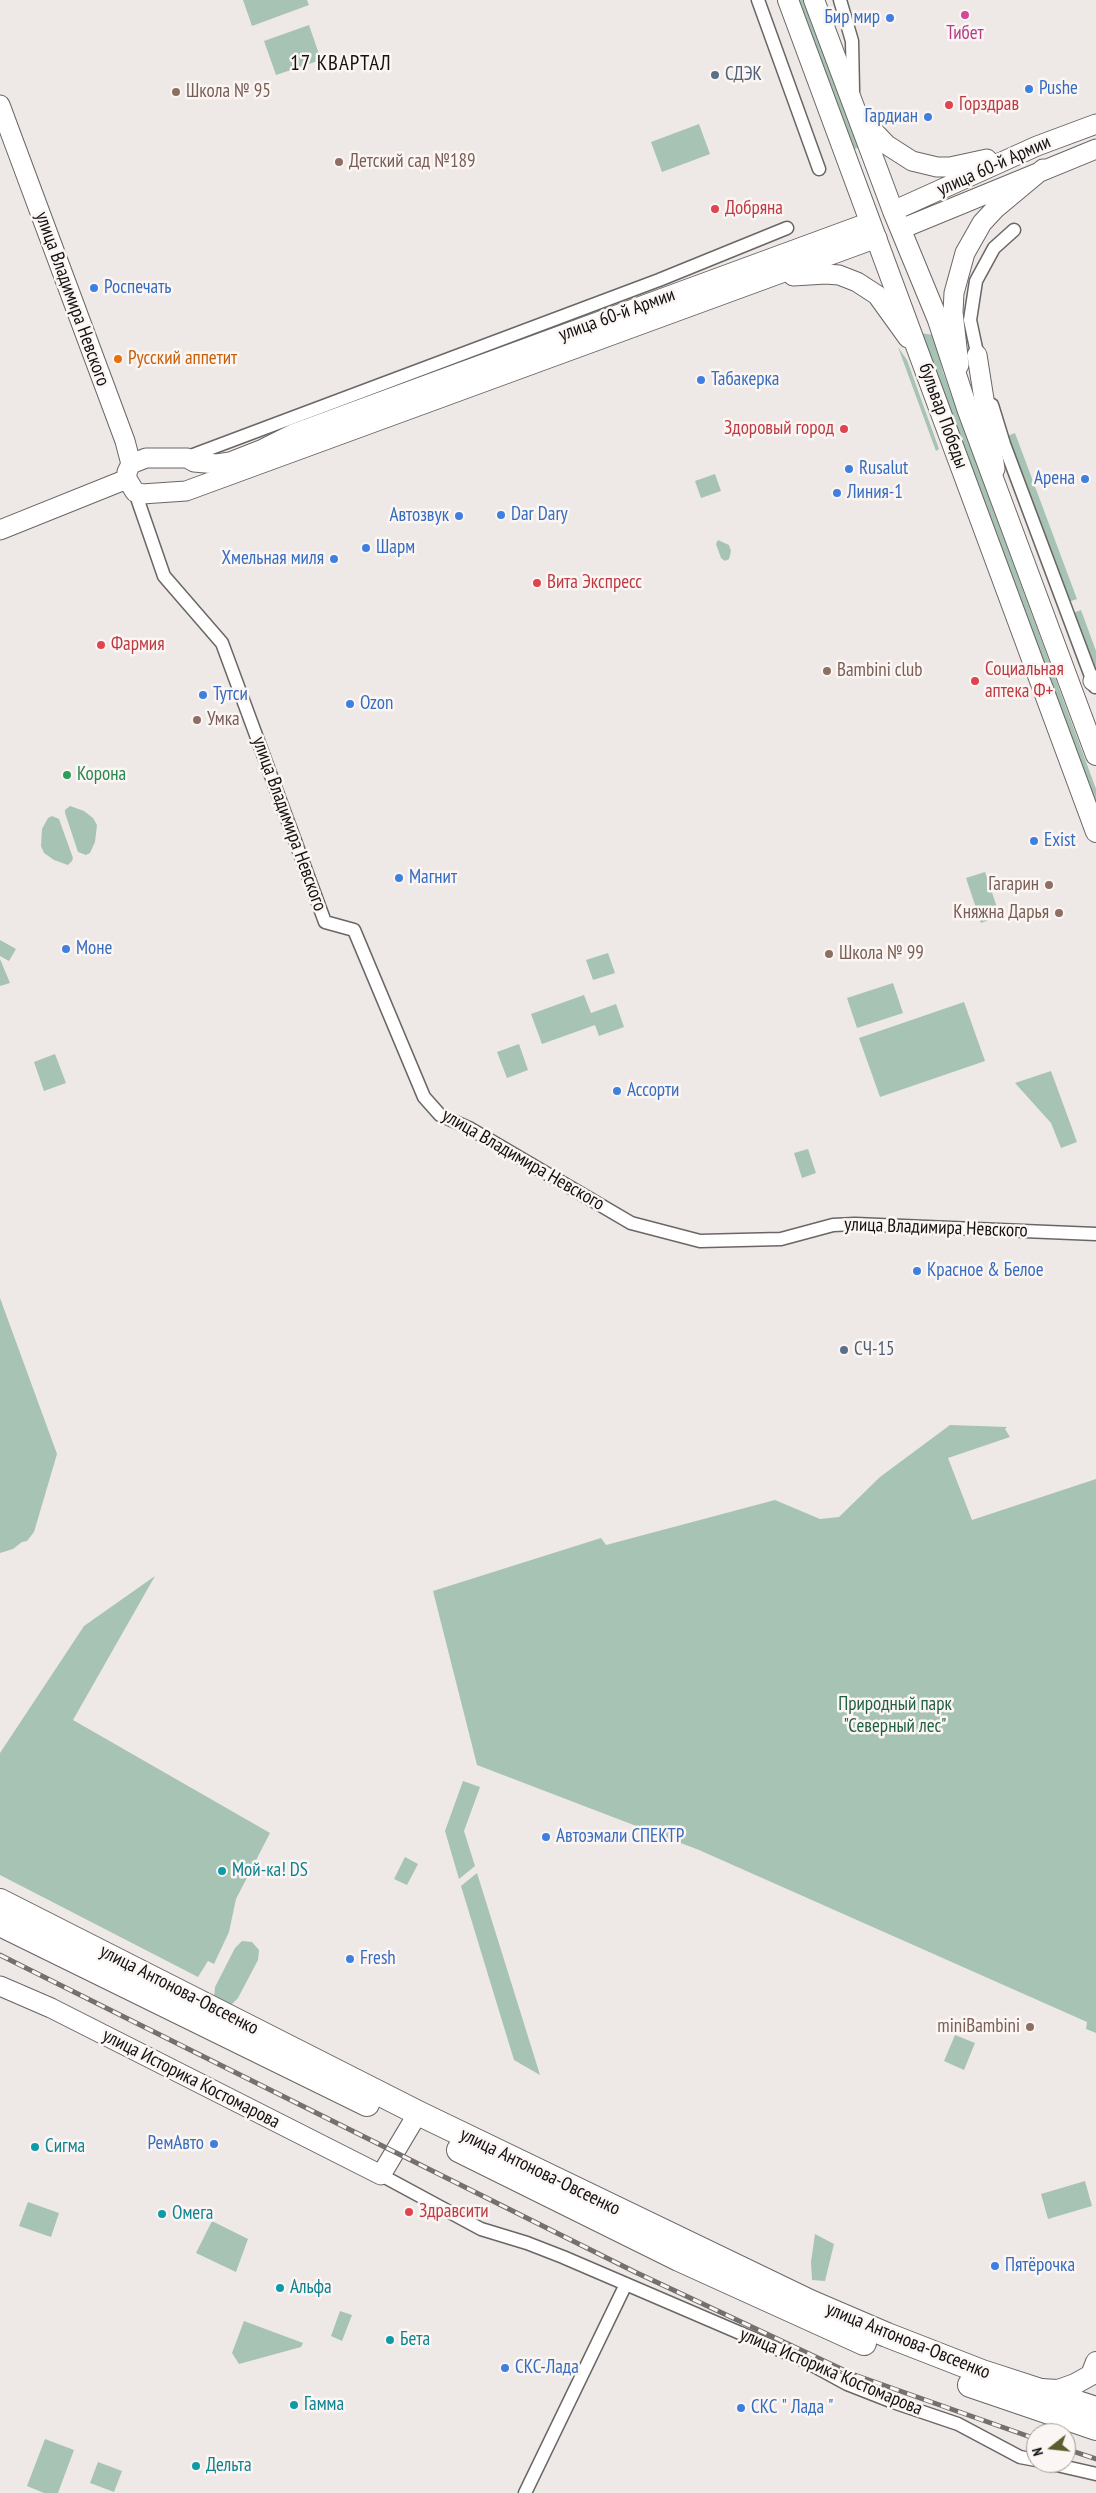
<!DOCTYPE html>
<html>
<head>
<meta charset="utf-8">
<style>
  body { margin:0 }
  #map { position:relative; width:1096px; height:2493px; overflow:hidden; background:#eee9e6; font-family:"PT Sans Narrow",sans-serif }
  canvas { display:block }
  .north { position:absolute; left:1026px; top:2423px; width:50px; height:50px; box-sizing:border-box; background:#fbf6f4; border:1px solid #9e9b99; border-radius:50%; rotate:254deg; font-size:14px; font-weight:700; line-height:20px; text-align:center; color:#131211 }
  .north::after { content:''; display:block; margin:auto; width:18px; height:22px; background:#595e2c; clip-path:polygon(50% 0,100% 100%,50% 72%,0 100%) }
</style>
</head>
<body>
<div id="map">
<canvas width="1096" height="2493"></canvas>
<div class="north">N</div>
</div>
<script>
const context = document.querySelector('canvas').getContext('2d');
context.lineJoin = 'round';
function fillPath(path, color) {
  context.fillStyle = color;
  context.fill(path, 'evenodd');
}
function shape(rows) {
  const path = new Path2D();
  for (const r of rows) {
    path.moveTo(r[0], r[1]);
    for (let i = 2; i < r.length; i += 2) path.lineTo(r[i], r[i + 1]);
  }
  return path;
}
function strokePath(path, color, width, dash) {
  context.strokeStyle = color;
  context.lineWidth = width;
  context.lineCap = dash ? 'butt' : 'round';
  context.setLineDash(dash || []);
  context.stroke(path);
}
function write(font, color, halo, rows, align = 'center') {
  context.font = font + ' "PT Sans Narrow",sans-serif';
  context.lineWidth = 5;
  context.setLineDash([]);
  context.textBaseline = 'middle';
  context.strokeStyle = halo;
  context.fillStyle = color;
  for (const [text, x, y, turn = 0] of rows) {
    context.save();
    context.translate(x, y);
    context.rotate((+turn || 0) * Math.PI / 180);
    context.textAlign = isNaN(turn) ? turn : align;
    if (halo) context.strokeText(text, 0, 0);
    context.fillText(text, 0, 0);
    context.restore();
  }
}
const green = shape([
  [243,0,307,0,309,5,252,26],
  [796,0,808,0,862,146,852,150],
  [309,25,321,60,276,75,264,41],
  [699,124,710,154,662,172,651,142],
  [920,333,934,335,943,372,1096,789,1096,809],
  [898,347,907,360,939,449,936,451],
  [1015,433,1077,599,1068,602,1007,436],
  [715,474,721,491,701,498,695,481],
  [718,540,729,545,731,551,729,559,725,561,721,558,716,544],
  [1081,610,1096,651,1096,673,1073,613],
  [70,806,84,811,93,818,97,825,95,842,90,853,86,855,78,852,65,813,65,810],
  [52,816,59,819,73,858,72,861,68,865,54,860,44,853,41,846,42,829,48,818],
  [985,872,1000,916,981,923,966,878],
  [0,940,16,949,9,961,0,956],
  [608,953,615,973,593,980,586,960],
  [0,959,10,983,0,986],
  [893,983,903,1013,857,1028,847,998],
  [584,995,591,1013,616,1004,624,1027,599,1036,595,1025,542,1044,531,1014],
  [964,1002,985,1061,880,1097,859,1038],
  [519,1044,528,1070,507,1078,497,1052],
  [55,1054,66,1083,44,1091,34,1062],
  [1051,1071,1077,1142,1061,1148,1051,1123,1015,1083],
  [808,1149,816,1173,802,1178,794,1153],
  [0,1298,57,1454,34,1532,27,1541,22,1542,13,1549,0,1553],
  [950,1425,1007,1427,1005,1429,1010,1437,948,1458,972,1520,1096,1479,1096,2033,1086,2029,1087,2022,699,1850,477,1765,433,1591,601,1538,606,1545,775,1500,820,1519,839,1517,880,1477],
  [155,1576,73,1720,270,1833,236,1899,229,1932,214,1964,208,1961,198,1977,0,1875,0,1753,84,1626],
  [463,1781,480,1787,464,1831,475,1866,459,1879,445,1831],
  [405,1857,418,1864,407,1885,394,1879],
  [477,1873,540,2075,514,2060,461,1886],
  [242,1941,252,1942,259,1950,258,1960,238,1998,231,2005,214,1997,215,1987,235,1948],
  [955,2035,975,2043,964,2070,944,2061],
  [1085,2181,1092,2206,1048,2219,1041,2194],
  [28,2202,59,2213,51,2237,19,2226],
  [212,2221,248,2239,236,2272,196,2253],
  [815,2234,834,2244,825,2281,812,2280,811,2262],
  [340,2311,352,2315,342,2341,331,2336],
  [244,2321,303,2343,301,2347,239,2364,232,2353],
  [45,2439,74,2450,58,2493,44,2493,27,2486],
  [98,2462,122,2471,114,2492,90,2483]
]);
const street = shape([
  [758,0,819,169],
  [840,0,852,41,853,91],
  [979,362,970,320,976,281,994,248,1014,230],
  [992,405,1004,444,1095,687],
  [193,455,659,280,787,228],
  [135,492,164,576,222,643,325,922,354,930,424,1097,440,1115,469,1128,631,1223,700,1241,781,1239,833,1225,855,1224,1096,1234],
  [381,2175,481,2229,527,2243,563,2257,803,2360,847,2384,893,2402,958,2424,1020,2457,1036,2460],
  [1048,2463,1096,2474],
  [525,2493,626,2284]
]);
const secondary = shape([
  [0,105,125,441,131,464],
  [859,116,887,145,912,161,937,167,950,167,987,159],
  [893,211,1037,146,1096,124],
  [870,222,293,434,263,449,230,462,217,464,194,462,187,458,146,458,131,464,127,472,127,479,135,492,142,494,186,491,877,238],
  [901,229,1096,149],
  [793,276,826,274,839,275,857,282,877,295,908,338],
  [977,355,995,469],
  [959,365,953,312,954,293,965,253,982,223,995,209,1043,169],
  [0,530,127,479],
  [1093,681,1096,680],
  [0,1986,51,2008,381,2175,418,2113]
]);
const primary = shape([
  [788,0,1096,832],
  [814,0,893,211,938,320,968,411,1096,755],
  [1041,2389,1058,2390,1075,2384,1091,2375,1096,2362]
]);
const highway = shape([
  [0,1901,418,2113,810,2302,887,2335,982,2372,1096,2409],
  [0,1924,367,2104],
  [459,2150,679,2259,864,2343],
  [970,2385,1096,2428]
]);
const rail = shape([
  [0,1955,635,2272,852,2374,1036,2439],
  [1066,2449,1096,2459]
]);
const markers = [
  [965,15,5,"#d1479c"],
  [890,18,5,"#3f7fe0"],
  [715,75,5,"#5c6f8a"],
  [1029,89,5,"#3f7fe0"],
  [176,92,5,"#8d6e63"],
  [949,105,5,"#e0444e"],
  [928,117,5,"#3f7fe0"],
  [339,162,5,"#8d6e63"],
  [715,209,5,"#e0444e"],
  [94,288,5,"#3f7fe0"],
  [118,359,5,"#e8710a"],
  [701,380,5,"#3f7fe0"],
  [844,429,5,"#e0444e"],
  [849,469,5,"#3f7fe0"],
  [1085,479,5,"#3f7fe0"],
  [837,493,5,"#3f7fe0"],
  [501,515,5,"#3f7fe0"],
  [459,516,5,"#3f7fe0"],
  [366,548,5,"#3f7fe0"],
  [334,559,5,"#3f7fe0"],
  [537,583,5,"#e0444e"],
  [101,645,5,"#e0444e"],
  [827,671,5,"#8d6e63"],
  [975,681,5,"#e0444e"],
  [203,695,5,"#3f7fe0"],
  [350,704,5,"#3f7fe0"],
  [197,720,5,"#8d6e63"],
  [67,775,5,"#2e9e5b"],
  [1034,841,5,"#3f7fe0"],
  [399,878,5,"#3f7fe0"],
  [1049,885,5,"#8d6e63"],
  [1059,913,5,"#8d6e63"],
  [66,949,5,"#3f7fe0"],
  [829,954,5,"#8d6e63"],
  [617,1091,5,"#3f7fe0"],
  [917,1271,5,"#3f7fe0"],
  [844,1350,5,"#5c6f8a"],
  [546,1837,5,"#3f7fe0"],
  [222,1871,5,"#0f9aa8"],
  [350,1959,5,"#3f7fe0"],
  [1030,2027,5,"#8d6e63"],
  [214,2144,5,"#3f7fe0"],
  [35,2147,5,"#0f9aa8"],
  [409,2212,5,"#e0444e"],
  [162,2214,5,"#0f9aa8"],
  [995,2266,5,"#3f7fe0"],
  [280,2288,5,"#0f9aa8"],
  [390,2340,5,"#0f9aa8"],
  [505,2368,5,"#3f7fe0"],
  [294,2405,5,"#0f9aa8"],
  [741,2408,5,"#3f7fe0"],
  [196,2466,5,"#0f9aa8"]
];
const shopNames = [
  ["Бир мир",880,18,"right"],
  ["Pushe",1039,89],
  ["Гардиан",918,117,"right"],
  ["Роспечать",104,288],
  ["Табакерка",711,380],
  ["Rusalut",859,469],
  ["Арена",1075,479,"right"],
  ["Линия-1",847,493],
  ["Dar Dary",511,515],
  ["Автозвук",449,516,"right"],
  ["Шарм",376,548],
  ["Хмельная миля",324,559,"right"],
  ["Тутси",213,695],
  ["Ozon",360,704],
  ["Exist",1044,841],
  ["Магнит",409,878],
  ["Моне",76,949],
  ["Ассорти",627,1091],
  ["Красное & Белое",927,1271],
  ["Автоэмали СПЕКТР",556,1837],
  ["Fresh",360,1959],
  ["РемАвто",204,2144,"right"],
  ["Пятёрочка",1005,2266],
  ["СКС-Лада",515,2368],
  ["СКС \" Лада \"",751,2408]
];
const hotelNames = [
  ["Тибет",965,34]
];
const serviceNames = [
  ["СДЭК",725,75],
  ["СЧ-15",854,1350]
];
const educationNames = [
  ["Школа № 95",186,92],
  ["Детский сад №189",349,162],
  ["Bambini club",837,671],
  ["Умка",207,720],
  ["Гагарин",1039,885,"right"],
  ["Княжна Дарья",1049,913,"right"],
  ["Школа № 99",839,954],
  ["miniBambini",1020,2027,"right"]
];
const healthNames = [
  ["Горздрав",959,105],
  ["Добряна",725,209],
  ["Здоровый город",834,429,"right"],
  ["Вита Экспресс",547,583],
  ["Фармия",111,645],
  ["Социальная",985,670],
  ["аптека Ф+",985,692],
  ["Здравсити",419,2212]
];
const streetNames = [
  ["улица 60-й Армии",994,166,-24],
  ["улица Владимира Невского",72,299,70],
  ["улица 60-й Армии",617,315,-20],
  ["бульвар Победы",943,416,70],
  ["улица Владимира Невского",289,824,70],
  ["улица Владимира Невского",523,1160,30],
  ["улица Владимира Невского",936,1228,2],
  ["улица Антонова-Овсеенко",179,1990,27],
  ["улица Историка Костомарова",191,2079,27],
  ["улица Антонова-Овсеенко",540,2172,26],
  ["улица Антонова-Овсеенко",908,2341,22],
  ["улица Историка Костомарова",831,2372,23]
];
const foodNames = [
  ["Русский аппетит",128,359]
];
const leisureNames = [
  ["Корона",77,775]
];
const parkNames = [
  ["Природный парк",895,1705],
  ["\"Северный лес\"",895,1727]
];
const cultureNames = [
  ["Мой-ка! DS",232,1871],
  ["Сигма",45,2147],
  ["Омега",172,2214],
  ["Альфа",290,2288],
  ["Бета",400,2340],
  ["Гамма",304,2405],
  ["Дельта",206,2466]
];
const quarterNames = [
  ["17 КВАРТАЛ",341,64]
];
fillPath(green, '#a7c3b4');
strokePath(street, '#6a6664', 15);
strokePath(secondary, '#6a6664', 21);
strokePath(primary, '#6a6664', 22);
strokePath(highway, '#6a6664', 26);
strokePath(street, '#fff', 12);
strokePath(secondary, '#fff', 19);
strokePath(primary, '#fff', 20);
strokePath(highway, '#fff', 24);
strokePath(rail, '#73706f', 5);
strokePath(rail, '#fbf6f4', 3, [9]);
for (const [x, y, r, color] of markers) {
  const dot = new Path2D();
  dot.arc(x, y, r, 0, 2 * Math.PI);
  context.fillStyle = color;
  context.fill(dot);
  strokePath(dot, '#fbf6f4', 2);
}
write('19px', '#366cbe', '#fbf6f4', shopNames, 'left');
write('19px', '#b23c85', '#fbf6f4', hotelNames);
write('19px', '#4e5e75', '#fbf6f4', serviceNames, 'left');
write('19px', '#785e54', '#fbf6f4', educationNames, 'left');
write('19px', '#be3a42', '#fbf6f4', healthNames, 'left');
write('19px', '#131211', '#fbf6f4', streetNames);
write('19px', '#c56008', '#fbf6f4', foodNames, 'left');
write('19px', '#27864d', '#fbf6f4', leisureNames, 'left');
write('19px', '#1f5f43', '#fbf6f4', parkNames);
write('19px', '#0d838f', '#fbf6f4', cultureNames, 'left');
context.letterSpacing = '1px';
write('21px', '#131211', '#fbf6f4', quarterNames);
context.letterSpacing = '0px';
</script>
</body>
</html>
